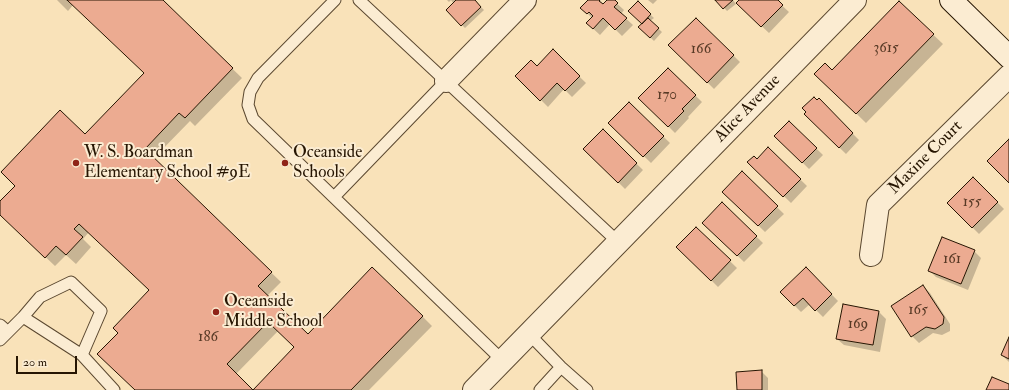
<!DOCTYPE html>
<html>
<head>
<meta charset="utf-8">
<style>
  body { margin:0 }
  #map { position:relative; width:1009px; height:390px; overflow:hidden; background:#f9e2b9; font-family:"IM FELL Double Pica",serif }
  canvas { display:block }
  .scale { position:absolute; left:16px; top:356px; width:61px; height:18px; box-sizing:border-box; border:2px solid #261502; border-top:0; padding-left:5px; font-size:12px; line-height:14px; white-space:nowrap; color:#261502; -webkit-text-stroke:3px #fbecd2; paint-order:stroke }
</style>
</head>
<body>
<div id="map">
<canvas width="1009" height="390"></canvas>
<div class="scale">20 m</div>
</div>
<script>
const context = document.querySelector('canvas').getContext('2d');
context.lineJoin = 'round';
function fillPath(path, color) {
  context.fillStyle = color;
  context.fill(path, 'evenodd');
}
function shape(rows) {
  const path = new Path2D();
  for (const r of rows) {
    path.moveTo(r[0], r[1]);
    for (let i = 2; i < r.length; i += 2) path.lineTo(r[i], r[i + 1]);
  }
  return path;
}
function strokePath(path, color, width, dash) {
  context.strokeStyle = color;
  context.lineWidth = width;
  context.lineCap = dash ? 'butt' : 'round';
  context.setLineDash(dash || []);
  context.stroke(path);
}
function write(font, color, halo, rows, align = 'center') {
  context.font = font + ' "IM FELL Double Pica",serif';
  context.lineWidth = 4;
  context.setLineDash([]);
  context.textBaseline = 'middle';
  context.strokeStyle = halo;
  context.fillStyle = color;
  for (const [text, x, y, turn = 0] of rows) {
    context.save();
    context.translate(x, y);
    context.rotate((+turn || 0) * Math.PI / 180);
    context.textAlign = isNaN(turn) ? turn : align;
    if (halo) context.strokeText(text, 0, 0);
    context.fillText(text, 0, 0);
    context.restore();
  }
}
const shadow = shape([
  [57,0,161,0,242,78,195,126,190,121,153,159,281,282,267,296,308,335,422,316,432,326,369,390,255,390,296,348,278,331,236,374,252,390,136,390,119,333,150,290,89,232,83,239,91,247,76,264,66,255,55,266,0,214,0,203,86,136,145,73,73,5,68,11],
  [447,0,474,0,484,10,465,28,447,10,454,4,451,0,449,2],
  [589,0,600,0,604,5,609,0,613,0,624,10,621,14,633,25,622,36,610,24,600,35,587,23,592,18,582,8],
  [648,0,657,0,653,4],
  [717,0,733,0,736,4,727,11],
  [740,0,776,0,789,12,769,33,737,3],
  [899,2,943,44,866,123,816,74,832,71],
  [638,3,654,18,650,21,662,32,654,41,640,27,643,24],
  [696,19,740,62,714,89,670,45],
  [553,51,586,83,572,97,564,89,548,107,517,76,537,67],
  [668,69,702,102,688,117,689,118,675,133,640,98],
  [819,100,859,140,846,154,805,114],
  [629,103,670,143,651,163,610,123],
  [789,122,823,155,809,169,776,136],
  [603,131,643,170,625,189,585,149],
  [768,148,807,186,791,203,749,162,757,160],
  [742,173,784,214,765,232,724,192],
  [973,178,1004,209,979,234,948,203],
  [722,204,763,243,744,262,704,223],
  [696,228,737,268,718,287,678,247],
  [974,251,981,258,968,290,936,277,929,270],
  [806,268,838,301,823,317,810,304,801,312,781,292],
  [923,286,930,293,950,324,950,331,942,335,933,333,919,343,912,336],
  [879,312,886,319,880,352,844,345,837,339],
  [1009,339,1009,362,1002,355],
  [761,371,768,378,768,390,738,390]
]);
const building = shape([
  [67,0,163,0,233,68,185,118,179,113,145,149,272,272,258,286,308,334,372,267,423,316,351,390,135,390,97,354,118,333,113,328,149,290,79,224,74,229,83,237,66,255,56,246,45,258,0,215,0,201,15,186,1,172,60,110,85,134,144,73,67,0],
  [268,322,294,347,253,390,227,364,268,322],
  [456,0,475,0,481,7,461,26,446,10,456,0],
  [588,0,600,0,599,1,603,4,607,0,615,0,618,3,614,7,627,18,615,30,603,18,593,29,586,23,593,16,589,12,587,14,580,8,588,0],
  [715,0,733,0,723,9,715,0],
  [739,0,778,0,783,5,761,27,736,3,739,0],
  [638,1,651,14,642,24,628,11,638,1],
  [899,1,934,34,856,114,814,74,825,63,832,70,899,1],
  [648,18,659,28,650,38,638,27,648,18],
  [696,18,734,55,707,83,668,45,696,18],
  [553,49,580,76,565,91,557,83,540,101,515,76,531,60,537,66,553,49],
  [668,68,696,95,682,109,684,111,668,127,638,98,668,68],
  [814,97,817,100,819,98,853,133,839,148,804,114,806,112,802,108,814,97],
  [629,102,664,136,643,157,608,123,629,102],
  [789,121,817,148,802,163,774,136,789,121],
  [603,129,637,163,618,183,583,149,603,129],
  [1009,139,1009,183,987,161,1009,139],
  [768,147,801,179,783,197,747,162,754,156,757,159,768,147],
  [742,171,778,206,758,226,722,192,742,171],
  [973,177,998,202,972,228,947,203,973,177],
  [722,202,757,236,737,256,702,223,722,202],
  [696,227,731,260,711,281,676,247,696,227],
  [942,237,975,250,961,284,928,271,942,237],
  [806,267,832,294,815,311,803,298,794,306,780,292,806,267],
  [923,285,944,317,943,324,935,329,926,327,911,337,891,306,923,285],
  [843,304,879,311,873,345,836,339,843,304],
  [1009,337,1009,359,1001,355,1009,337],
  [762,370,762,390,737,390,736,372,762,370],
  [992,377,1009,384,1009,390,986,390,992,377]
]);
const lane = shape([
  [335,0,258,78,250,92,248,105,253,119,503,361],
  [359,0,618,242],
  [334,197,446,81],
  [23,317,82,355],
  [0,325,8,332],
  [529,334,561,367,587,390],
  [0,340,23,317,40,297,71,282,101,311,82,355,114,390],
  [540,390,561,367]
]);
const street = shape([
  [446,81,525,0],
  [871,255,878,205,1009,76],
  [474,390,855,0]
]);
const secondary = shape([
  [951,0,1009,57]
]);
const markers = [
  [76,163,4,"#8f2418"],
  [285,163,4,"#8f2418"],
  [216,312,4,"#8f2418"]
];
const numberNames = [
  ["3615",886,49],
  ["166",701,50],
  ["170",667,96],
  ["155",972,203],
  ["161",952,260],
  ["165",918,311],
  ["169",858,325],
  ["186",208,338]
];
const streetNames = [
  ["Alice Avenue",748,109,-46],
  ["Maxine Court",926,158,-45]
];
const poiNames = [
  ["W. S. Boardman",84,153],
  ["Elementary School #9E",84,173],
  ["Oceanside",293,153],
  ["Schools",293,173],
  ["Oceanside",224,302],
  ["Middle School",224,322]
];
fillPath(shadow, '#0003');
fillPath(building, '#ecab91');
strokePath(building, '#261502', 1);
strokePath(lane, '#5b4830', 13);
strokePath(street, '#5b4830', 24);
strokePath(secondary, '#261502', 24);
strokePath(lane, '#fbecd2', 11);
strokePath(street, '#fbecd2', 22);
strokePath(secondary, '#fbecd2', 22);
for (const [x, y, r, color] of markers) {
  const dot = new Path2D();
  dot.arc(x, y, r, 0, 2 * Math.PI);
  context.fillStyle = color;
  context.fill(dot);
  strokePath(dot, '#fbecd2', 1.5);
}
write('15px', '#583a26', null, numberNames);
write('17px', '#261502', '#fbecd2', streetNames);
write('17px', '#261502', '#fbecd2', poiNames, 'left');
</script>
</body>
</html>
